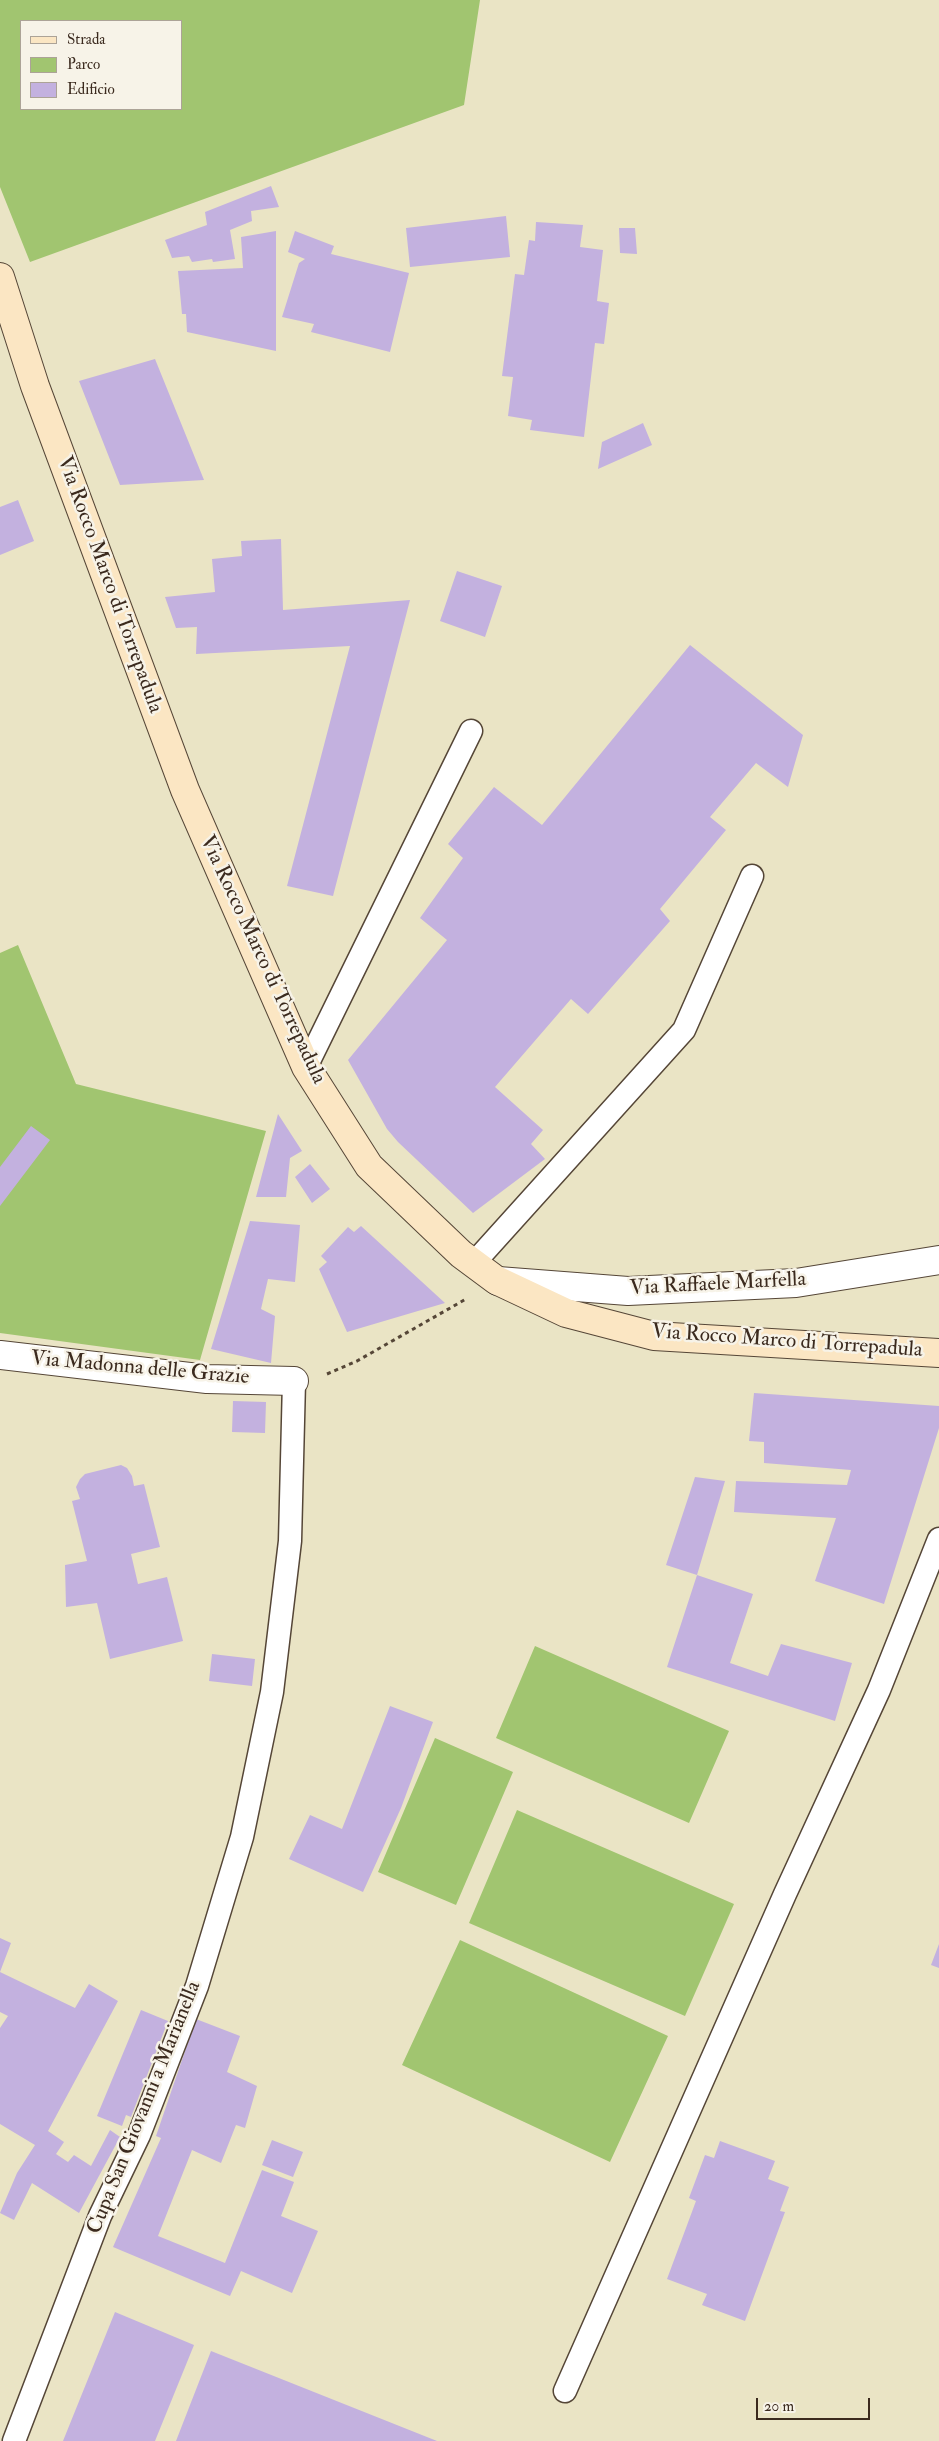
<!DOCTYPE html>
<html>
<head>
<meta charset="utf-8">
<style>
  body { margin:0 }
  #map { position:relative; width:939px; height:2441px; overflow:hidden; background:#eae4c5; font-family:"IM FELL Double Pica",serif }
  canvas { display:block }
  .legend { position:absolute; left:20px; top:20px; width:162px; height:90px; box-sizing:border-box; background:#f7f3e8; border:1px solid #aca397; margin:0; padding:6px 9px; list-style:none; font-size:15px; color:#3b2a1e }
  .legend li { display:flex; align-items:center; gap:10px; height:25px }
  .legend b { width:25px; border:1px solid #aca397 }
  .scale { position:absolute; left:756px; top:2398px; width:114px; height:22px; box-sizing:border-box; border:2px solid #3b2a1e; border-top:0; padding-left:6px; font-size:15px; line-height:18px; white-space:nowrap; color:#3b2a1e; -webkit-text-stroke:4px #f7f3e8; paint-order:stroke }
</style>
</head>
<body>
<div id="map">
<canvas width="939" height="2441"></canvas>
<ul class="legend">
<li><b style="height:6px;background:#fbe6c3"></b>Strada</li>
<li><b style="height:14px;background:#a1c570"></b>Parco</li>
<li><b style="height:14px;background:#c3b1df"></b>Edificio</li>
</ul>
<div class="scale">20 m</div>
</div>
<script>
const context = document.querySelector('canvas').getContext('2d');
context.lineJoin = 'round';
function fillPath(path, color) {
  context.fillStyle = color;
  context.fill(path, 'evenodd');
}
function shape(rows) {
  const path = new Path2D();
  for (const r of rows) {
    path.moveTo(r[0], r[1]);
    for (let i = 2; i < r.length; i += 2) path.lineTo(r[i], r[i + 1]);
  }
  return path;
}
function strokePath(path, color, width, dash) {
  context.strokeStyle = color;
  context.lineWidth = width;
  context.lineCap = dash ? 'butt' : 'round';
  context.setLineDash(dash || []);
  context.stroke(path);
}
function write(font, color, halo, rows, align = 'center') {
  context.font = font + ' "IM FELL Double Pica",serif';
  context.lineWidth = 5;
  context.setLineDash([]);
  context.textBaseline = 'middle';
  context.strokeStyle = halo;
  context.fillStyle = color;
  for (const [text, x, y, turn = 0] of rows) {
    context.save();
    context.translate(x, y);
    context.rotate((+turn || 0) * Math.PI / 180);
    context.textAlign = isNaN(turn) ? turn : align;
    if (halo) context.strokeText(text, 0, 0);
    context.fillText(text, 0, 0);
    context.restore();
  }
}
const green = shape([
  [0,0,480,0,464,105,30,262,0,187],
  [21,21,181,21,181,109,21,109],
  [18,945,76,1084,266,1131,200,1360,0,1333,0,953],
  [535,1646,729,1731,689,1823,496,1738],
  [435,1738,513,1772,456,1905,378,1872],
  [517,1810,734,1904,685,2016,469,1923],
  [460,1940,668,2036,610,2162,402,2065]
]);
const building = shape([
  [271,186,279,207,251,211,252,221,230,230,235,259,213,262,212,259,192,262,189,256,172,258,165,240,207,225,205,212],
  [506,216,510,257,410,267,406,228],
  [536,222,583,225,580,247,603,250,597,301,609,303,604,344,595,343,584,437,530,430,532,420,508,416,513,377,502,376,515,274,524,275,529,240,535,241],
  [619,228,635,228,637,254,620,253],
  [276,231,276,351,187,332,186,314,182,314,178,271,243,268,241,237],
  [295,231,334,246,331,254,409,273,390,352,311,332,314,324,282,317,299,263,305,259,288,252],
  [155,359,204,480,120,485,79,381],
  [643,423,652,445,598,469,602,442],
  [18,500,34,541,0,555,0,507],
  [281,539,283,610,410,600,333,896,287,886,350,646,196,654,197,627,176,628,165,597,215,592,212,559,242,556,241,541],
  [457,571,502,586,485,637,440,621],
  [690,645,803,735,788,787,756,763,710,817,726,830,660,909,670,921,588,1014,571,999,495,1087,543,1130,531,1144,545,1159,473,1213,398,1142,387,1129,348,1060,447,940,420,918,463,858,448,844,494,787,542,825],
  [278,1114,302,1151,290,1158,286,1197,256,1197],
  [31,1126,50,1140,0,1206,0,1167],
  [310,1164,330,1189,312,1203,295,1177],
  [250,1221,300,1225,295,1282,268,1279,261,1309,275,1316,271,1363,211,1349],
  [361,1226,445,1303,347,1332,319,1269,327,1262,321,1256,348,1227,354,1232],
  [754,1393,939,1406,939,1428,884,1604,815,1581,836,1518,734,1512,736,1481,847,1485,851,1470,764,1463,764,1442,749,1441],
  [233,1401,266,1402,265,1433,232,1432],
  [121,1465,127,1468,132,1476,134,1486,144,1484,160,1547,131,1554,138,1584,167,1577,183,1641,110,1659,97,1603,66,1607,65,1565,87,1561,72,1501,80,1499,76,1487,80,1479,85,1474],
  [695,1477,725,1481,697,1575,753,1594,730,1663,768,1676,781,1644,852,1663,835,1721,667,1667,697,1575,666,1565],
  [212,1654,255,1659,252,1686,209,1681],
  [390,1706,433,1722,401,1808,363,1892,289,1859,310,1815,342,1829],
  [0,1938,11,1943,0,1972],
  [939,1944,939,1968,931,1965],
  [0,1972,75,2008,89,1984,118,2001,48,2131,64,2142,56,2154,68,2162,74,2155,91,2166,110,2130,120,2137,79,2213,32,2183,14,2220,0,2213,17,2173,35,2145,0,2124,0,2028,8,2016,0,2012],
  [141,2010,168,2021,131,2117,126,2115,122,2126,97,2116],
  [196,2019,240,2036,227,2072,257,2086,245,2128,236,2125,221,2163,192,2150,158,2236,225,2263,262,2170,294,2182,281,2216,318,2231,292,2293,241,2271,230,2296,113,2247,161,2138,156,2136],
  [272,2140,303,2152,293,2177,262,2165],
  [720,2141,775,2161,768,2179,789,2187,780,2211,785,2212,745,2321,702,2305,707,2294,667,2279,696,2201,689,2198,705,2155,714,2158],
  [115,2312,194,2345,155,2441,63,2441],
  [211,2351,437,2441,176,2441]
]);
const path = shape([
  [327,1374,357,1361,466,1299]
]);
const lane = shape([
  [306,1067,471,731],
  [473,1264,684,1030,752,876],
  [565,2391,785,1894,879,1690,939,1539],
  [14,2441,100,2216,139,2135,197,1986,242,1837,272,1692,290,1541,294,1381]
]);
const street = shape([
  [498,1281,628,1291,796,1283,939,1260],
  [0,1355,207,1379,294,1381]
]);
const secondary = shape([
  [0,277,35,386,185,790,306,1067,369,1166,461,1254,496,1280,566,1313,654,1336,939,1353]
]);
const streetNames = [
  ["Via Rocco Marco di Torrepadula",109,585,70],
  ["Via Rocco Marco di Torrepadula",262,960,65],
  ["Via Raffaele Marfella",718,1285,-3],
  ["Via Rocco Marco di Torrepadula",787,1342,4],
  ["Via Madonna delle Grazie",140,1369,5],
  ["Cupa San Giovanni a Marianella",145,2108,-68]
];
fillPath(green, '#a1c570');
fillPath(building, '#c3b1df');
strokePath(lane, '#554637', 25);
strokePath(street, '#554637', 30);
strokePath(secondary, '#554637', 30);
strokePath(path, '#554637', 3, [4, 4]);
strokePath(lane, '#fff', 22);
strokePath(street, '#fff', 28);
strokePath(secondary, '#fbe6c3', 28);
write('21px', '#3b2a1e', '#f7f3e8', streetNames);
</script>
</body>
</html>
